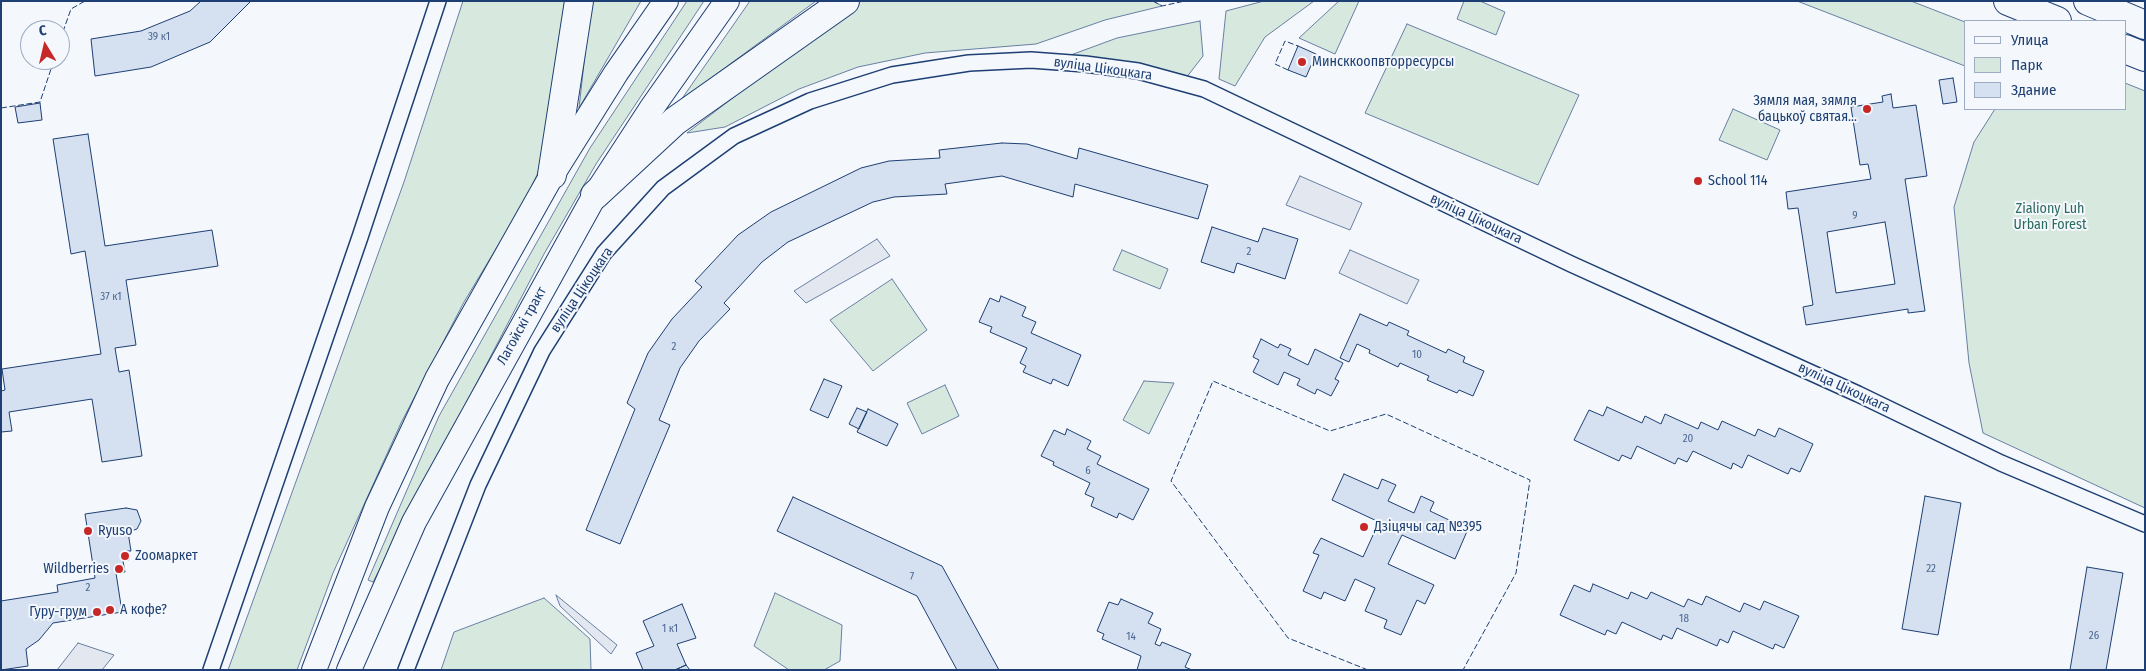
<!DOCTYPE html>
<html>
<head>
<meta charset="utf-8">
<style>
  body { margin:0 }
  #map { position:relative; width:2146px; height:671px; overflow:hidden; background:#f4f7fb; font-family:"Fira Sans Condensed",sans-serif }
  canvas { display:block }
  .frame { position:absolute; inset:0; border:2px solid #1d3f73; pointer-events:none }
  .legend { position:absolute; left:1964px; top:20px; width:162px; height:90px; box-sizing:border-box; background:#f4f7fb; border:1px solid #9eadc5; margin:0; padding:6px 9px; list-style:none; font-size:15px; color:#1d3f73 }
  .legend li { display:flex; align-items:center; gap:10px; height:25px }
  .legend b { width:25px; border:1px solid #9eadc5 }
  .north { position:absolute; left:20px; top:20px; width:50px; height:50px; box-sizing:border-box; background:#f4f7fb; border:1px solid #9eadc5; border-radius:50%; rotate:351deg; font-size:14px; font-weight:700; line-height:20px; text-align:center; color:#1d3f73 }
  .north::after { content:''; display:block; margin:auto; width:18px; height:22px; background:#c62828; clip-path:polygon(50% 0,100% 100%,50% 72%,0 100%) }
</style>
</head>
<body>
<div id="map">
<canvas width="2146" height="671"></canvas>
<div class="frame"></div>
<ul class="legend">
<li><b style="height:6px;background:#f4f7fb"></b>Улица</li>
<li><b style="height:14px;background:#d7e8df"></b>Парк</li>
<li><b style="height:14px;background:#d5e0f0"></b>Здание</li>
</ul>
<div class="north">С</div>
</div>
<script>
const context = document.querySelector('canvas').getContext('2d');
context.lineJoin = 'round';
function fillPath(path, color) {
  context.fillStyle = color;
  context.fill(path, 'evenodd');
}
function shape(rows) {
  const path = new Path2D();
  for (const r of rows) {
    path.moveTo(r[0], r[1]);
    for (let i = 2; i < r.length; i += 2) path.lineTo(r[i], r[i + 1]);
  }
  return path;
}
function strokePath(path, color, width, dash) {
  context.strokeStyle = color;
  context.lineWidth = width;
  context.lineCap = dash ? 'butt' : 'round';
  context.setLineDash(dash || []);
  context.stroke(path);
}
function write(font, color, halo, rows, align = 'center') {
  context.font = font + ' "Fira Sans Condensed",sans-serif';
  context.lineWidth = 4;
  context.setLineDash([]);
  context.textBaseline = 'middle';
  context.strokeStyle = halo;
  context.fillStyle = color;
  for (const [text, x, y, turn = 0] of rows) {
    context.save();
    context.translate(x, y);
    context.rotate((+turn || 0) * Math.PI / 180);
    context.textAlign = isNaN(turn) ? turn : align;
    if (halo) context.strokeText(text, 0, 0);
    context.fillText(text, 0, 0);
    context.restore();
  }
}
const green = shape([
  [463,1,567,1,549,136,537,175,523,204,464,302,401,423,333,573,297,670,228,670,404,182,463,1],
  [591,1,641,1,579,108,591,1],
  [687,1,704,1,596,164,544,254,373,582,368,580,439,416,590,148,687,1],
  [750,1,816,1,681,100,750,1],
  [859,1,1153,1,1162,6,1105,20,1036,44,925,53,858,67,799,89,725,127,687,133,859,1],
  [1264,1,1314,1,1265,37,1235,86,1219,79,1226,11,1264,1],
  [1339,1,1359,1,1335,54,1299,38,1339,1],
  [1464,1,1480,1,1505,12,1496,35,1457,19,1464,1],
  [1797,1,1911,1,1965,22,1965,66,1797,1],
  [1200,21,1203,56,1186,78,1068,56,1117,38,1200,21],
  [1407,24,1579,95,1538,185,1365,113,1407,24],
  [2125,83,2145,91,2145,508,1983,433,1969,363,1954,207,1974,142,1995,109,2125,109,2125,83],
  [1733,109,1780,130,1767,160,1719,140,1733,109],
  [1122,250,1168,269,1160,289,1113,270,1122,250],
  [892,279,927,330,873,371,830,320,892,279],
  [1144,381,1174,383,1149,434,1123,420,1144,381],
  [945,385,959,416,922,434,907,403,945,385],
  [775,593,842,625,840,661,824,670,789,670,754,646,775,593],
  [544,598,590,639,591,670,441,670,454,632,544,598]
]);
const parking = shape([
  [1300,176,1362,203,1350,230,1286,205,1300,176],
  [877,239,890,256,806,303,794,291,877,239],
  [1350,250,1419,280,1407,304,1339,273,1350,250],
  [556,595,617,645,611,654,560,606,556,595],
  [78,643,114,655,102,670,57,670,78,643]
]);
const building = shape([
  [201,1,251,1,210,42,151,67,95,76,91,39,141,31,190,11,201,1],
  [1298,46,1316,54,1306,77,1288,70,1298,46],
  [1953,78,1957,102,1943,104,1939,80,1953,78],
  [1891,94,1893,108,1916,105,1927,176,1905,179,1925,311,1908,313,1908,309,1806,325,1803,307,1813,305,1798,208,1788,209,1786,192,1871,179,1868,164,1860,165,1851,107,1883,102,1882,96,1891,94],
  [1885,222,1895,284,1836,293,1827,232,1885,222],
  [40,103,42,120,18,123,15,107,40,103],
  [88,134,105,246,212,230,218,266,126,280,136,345,115,348,119,372,129,370,142,456,102,462,92,399,9,412,12,431,1,432,1,391,5,390,2,369,101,354,85,251,71,254,53,139,88,134],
  [1002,143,1027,144,1077,159,1079,148,1208,185,1198,219,1075,184,1073,197,1002,176,945,184,947,194,894,197,873,202,788,242,762,262,724,303,730,309,699,341,680,368,659,420,670,425,620,544,586,530,635,409,627,403,648,353,672,319,702,287,695,281,738,235,771,212,861,168,889,161,940,158,939,150,1002,143],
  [1212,227,1258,242,1263,228,1298,239,1285,279,1237,263,1234,273,1201,262,1212,227],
  [1001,296,1026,307,1022,316,1036,322,1031,333,1081,355,1068,386,1053,379,1051,384,1023,372,1026,366,1020,363,1027,348,990,332,992,327,979,322,990,298,999,302,1001,296],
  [1360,314,1387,326,1389,322,1409,331,1407,335,1446,353,1448,349,1465,357,1463,362,1484,371,1473,396,1459,390,1457,393,1427,380,1429,376,1400,363,1398,367,1369,353,1370,350,1357,344,1349,362,1340,358,1360,314],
  [1261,339,1278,348,1280,344,1291,349,1288,355,1308,365,1315,349,1343,363,1335,379,1339,381,1331,396,1317,389,1315,394,1297,385,1300,379,1284,372,1278,385,1253,372,1259,360,1253,357,1261,339],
  [824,379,842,386,828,418,810,410,824,379],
  [1607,407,1642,423,1645,416,1661,424,1665,414,1698,429,1701,422,1718,430,1722,421,1755,436,1758,429,1775,437,1779,428,1813,444,1800,472,1791,468,1788,474,1748,455,1742,468,1733,463,1731,469,1693,451,1687,462,1678,458,1675,464,1637,446,1631,459,1622,455,1619,461,1574,440,1589,410,1603,416,1607,407],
  [857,408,867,412,859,429,849,424,857,408],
  [868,409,898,424,887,446,857,432,868,409],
  [1067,429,1091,441,1087,449,1101,456,1097,464,1149,489,1133,520,1119,513,1117,518,1091,506,1094,498,1085,494,1090,483,1053,465,1054,462,1041,456,1054,430,1065,435,1067,429],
  [1344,474,1378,489,1382,479,1396,485,1388,501,1414,513,1421,496,1434,502,1430,511,1468,529,1455,559,1402,535,1388,564,1434,585,1425,604,1417,600,1401,635,1384,628,1387,620,1365,611,1375,588,1355,579,1345,601,1324,592,1321,599,1303,591,1319,555,1313,553,1321,538,1363,557,1379,522,1332,500,1344,474],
  [1925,496,1961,503,1938,635,1902,629,1925,496],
  [793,497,942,566,999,670,957,670,917,596,777,531,793,497],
  [126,508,137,510,141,521,137,529,128,532,131,551,127,551,129,560,123,561,125,572,116,573,122,612,53,623,39,640,26,649,28,666,1,670,1,601,58,592,57,585,95,578,85,514,126,508],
  [2087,567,2123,573,2106,670,2070,670,2087,567],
  [1593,584,1628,599,1631,592,1647,599,1651,592,1684,607,1688,599,1702,605,1706,596,1740,612,1744,603,1760,610,1764,601,1799,616,1784,648,1775,644,1773,649,1733,631,1728,643,1720,639,1717,646,1677,628,1672,639,1663,635,1661,640,1622,622,1616,634,1607,630,1605,635,1560,615,1574,585,1590,592,1593,584],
  [1121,599,1153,613,1148,623,1161,629,1155,644,1160,646,1162,642,1191,654,1185,667,1192,670,1137,670,1141,656,1102,639,1104,634,1097,631,1109,602,1118,605,1121,599],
  [682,604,696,638,677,644,686,665,675,670,643,670,636,653,654,646,643,621,682,604],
  [686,665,690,670,675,670,686,665]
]);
const street = shape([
  [211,670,360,237,438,1],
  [406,670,478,485,542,351,604,253,663,188,734,136,810,101,892,75,969,63,1031,60,1085,64,1138,71,1204,89,1571,264,1858,394,2001,463,2145,524]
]);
const primary = shape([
  [314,670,377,507,437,379,552,175,616,73,666,1],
  [349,670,414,522,595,195,651,109,727,1]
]);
const highway = shape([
  [2008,1,2057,21],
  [2088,1,2145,25],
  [2125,49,2145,57],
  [552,175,579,1],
  [595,195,675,121,845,1]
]);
const fence = shape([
  [1153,1,1162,6,1185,1],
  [60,40,71,9,85,1],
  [1288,70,1275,64,1285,41,1298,46],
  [1,108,40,102,54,60],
  [1368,670,1288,638,1171,481,1213,381,1330,431,1386,414,1530,480,1516,573,1463,670]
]);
const markers = [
  [1302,62,5,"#c62828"],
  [1867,109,5,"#c62828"],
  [1698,181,5,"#c62828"],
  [1364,527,5,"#c62828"],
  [88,531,5,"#c62828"],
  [125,556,5,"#c62828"],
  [119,569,5,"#c62828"],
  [110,610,5,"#c62828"],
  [97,612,5,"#c62828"]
];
const numberNames = [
  ["39 к1",159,37],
  ["9",1855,216],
  ["2",1249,252],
  ["37 к1",111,297],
  ["2",674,347],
  ["10",1417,355],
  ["20",1688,439],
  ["6",1088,471],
  ["22",1931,569],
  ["7",912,577],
  ["2",88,588],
  ["18",1684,619],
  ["1 к1",670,629],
  ["26",2094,636],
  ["14",1131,637]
];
const poiNames = [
  ["Минсккоопвторресурсы",1312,62],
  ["Зямля мая, зямля",1857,101,"right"],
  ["бацькоў святая...",1857,117,"right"],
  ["School 114",1708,181],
  ["Дзіцячы сад №395",1374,527],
  ["Ryuso",98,531],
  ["Zooмаркет",135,556],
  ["Wildberries",109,569,"right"],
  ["А кофе?",120,610],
  ["Гуру-грум",87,612,"right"]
];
const streetNames = [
  ["вуліца Цікоцкага",1103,69,8],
  ["вуліца Цікоцкага",1476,219,25],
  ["вуліца Цікоцкага",582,290,-56],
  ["Лагойскі тракт",522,326,-61],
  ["вуліца Цікоцкага",1844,388,25]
];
const parkNames = [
  ["Zialiony Luh",2050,209],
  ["Urban Forest",2050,225]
];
fillPath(green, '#d7e8df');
strokePath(green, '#687fa3', 1);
fillPath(parking, '#e3e8f0');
strokePath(parking, '#687fa3', 1);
fillPath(building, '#d5e0f0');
strokePath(building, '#1d3f73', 1);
strokePath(street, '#1d3f73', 18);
strokePath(primary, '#1d3f73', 26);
strokePath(highway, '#1d3f73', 30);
strokePath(street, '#f4f7fb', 15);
strokePath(primary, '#f4f7fb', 24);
strokePath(highway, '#f4f7fb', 28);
strokePath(fence, '#1d3f73', 1, [6, 2.5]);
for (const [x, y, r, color] of markers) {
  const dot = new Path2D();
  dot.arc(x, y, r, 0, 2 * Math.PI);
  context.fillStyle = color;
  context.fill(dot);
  strokePath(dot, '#f4f7fb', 2);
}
write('11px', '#4b6792', null, numberNames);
write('14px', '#1d3f73', '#f4f7fb', poiNames, 'left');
write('14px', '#1d3f73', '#f4f7fb', streetNames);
write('14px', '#2c6c60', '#f4f7fb', parkNames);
</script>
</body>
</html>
